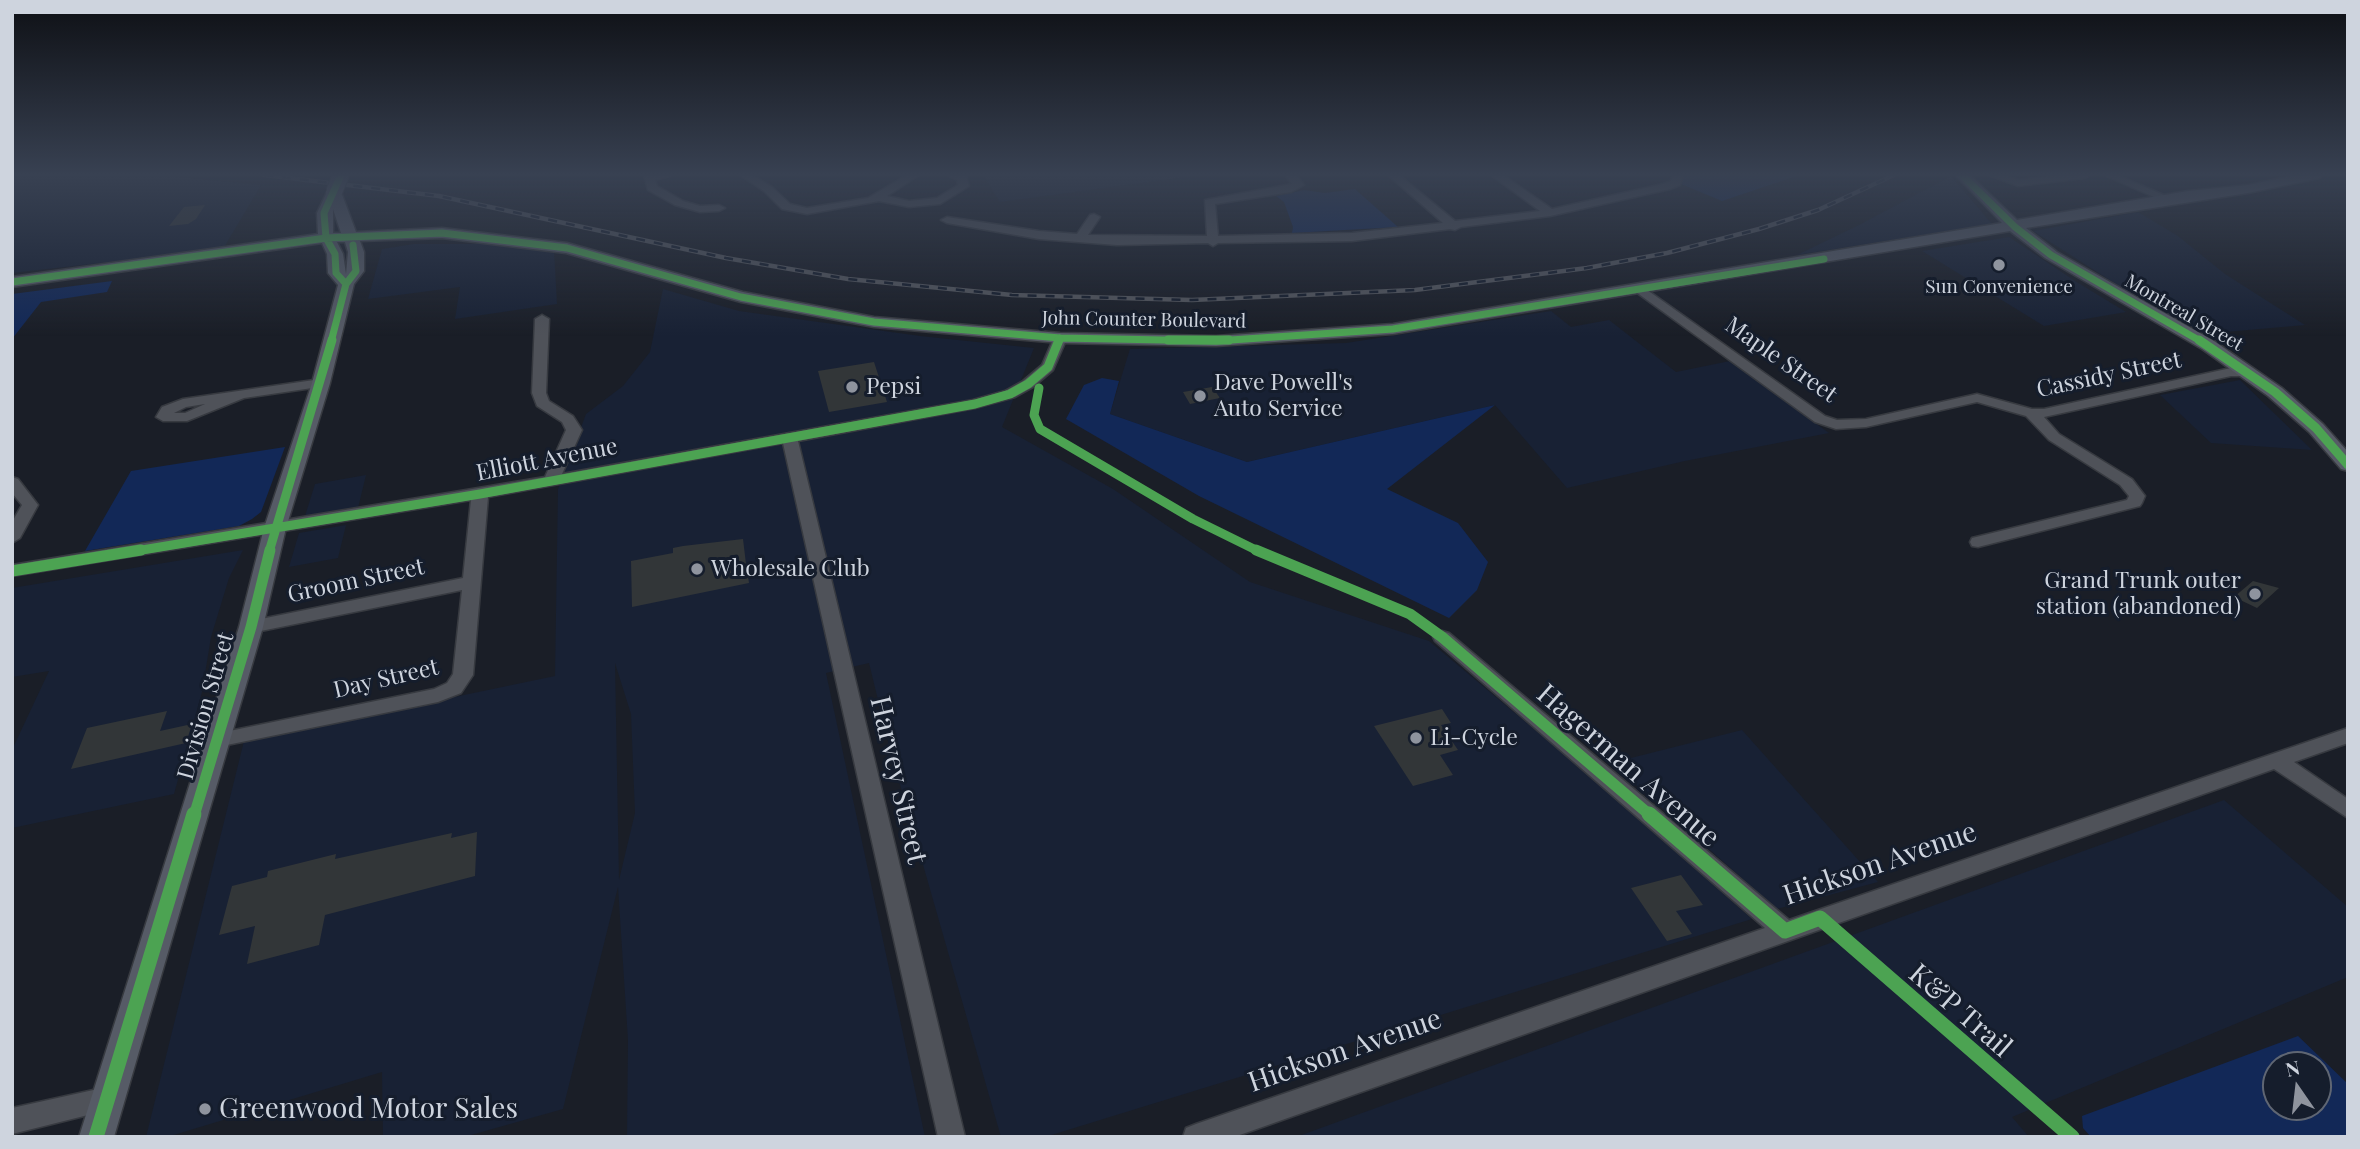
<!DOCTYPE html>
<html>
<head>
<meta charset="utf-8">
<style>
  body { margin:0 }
  #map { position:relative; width:2360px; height:1149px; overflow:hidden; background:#1a1e27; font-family:"Playfair Display",serif }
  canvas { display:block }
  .frame { position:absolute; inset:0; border:14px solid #ced4de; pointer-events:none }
  .north { position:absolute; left:2262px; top:1051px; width:70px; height:70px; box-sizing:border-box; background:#151d2c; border:2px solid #5f6673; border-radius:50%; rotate:346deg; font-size:19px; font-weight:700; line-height:28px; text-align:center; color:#ced4de }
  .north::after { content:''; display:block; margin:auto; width:24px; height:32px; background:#8f949e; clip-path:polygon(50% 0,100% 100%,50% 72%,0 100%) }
</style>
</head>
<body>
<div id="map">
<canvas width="2360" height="1149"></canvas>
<div class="frame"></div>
<div class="north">N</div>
</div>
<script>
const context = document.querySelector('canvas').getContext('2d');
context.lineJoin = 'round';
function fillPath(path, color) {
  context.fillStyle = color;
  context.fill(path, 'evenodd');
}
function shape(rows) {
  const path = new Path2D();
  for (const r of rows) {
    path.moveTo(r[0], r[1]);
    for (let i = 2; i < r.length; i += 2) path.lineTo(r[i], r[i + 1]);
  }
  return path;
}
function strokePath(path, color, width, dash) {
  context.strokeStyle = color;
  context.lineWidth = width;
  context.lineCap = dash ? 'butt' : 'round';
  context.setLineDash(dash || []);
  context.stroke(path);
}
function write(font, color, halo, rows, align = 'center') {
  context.font = font + ' "Playfair Display",serif';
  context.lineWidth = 6;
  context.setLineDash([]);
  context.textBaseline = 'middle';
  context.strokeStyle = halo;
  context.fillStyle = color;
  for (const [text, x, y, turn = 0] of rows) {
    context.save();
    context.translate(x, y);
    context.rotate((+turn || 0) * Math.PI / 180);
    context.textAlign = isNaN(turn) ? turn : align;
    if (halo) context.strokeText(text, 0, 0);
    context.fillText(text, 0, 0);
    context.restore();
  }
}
const built = shape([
  [12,175,158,175,261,185,223,249,12,273],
  [983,175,1201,175,1000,202],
  [1951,176,1992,224,1797,255,1861,224],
  [2138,212,2178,236,2225,274,2305,325,2202,334,2133,295,2033,231],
  [2009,237,2075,281,2126,312,2044,326,1922,251],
  [494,244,554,250,557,304,455,319,460,287,368,299,382,249,414,244],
  [663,289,739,311,920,336,1034,348,1002,427,1113,489,1250,582,1429,641,1583,770,1752,919,1045,1137,1001,1137,891,753,869,663,826,673,925,1137,627,1137,628,1040,618,887,563,1109,464,1137,383,1137,382,1072,167,1137,146,1137,244,741,555,676,558,489,586,414,623,386,650,352],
  [615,663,631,714,635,813,619,880],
  [1551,311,1571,327,1609,320,1676,372,1730,361,1829,433,1685,461,1567,488,1495,405,1247,462,1110,414,1130,349,1346,343],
  [2240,380,2312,450,2211,443,2160,395],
  [366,475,358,508,305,516,315,484],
  [346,525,338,558,289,567,299,533],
  [243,550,229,578,211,637,202,692,174,794,12,828,12,750,49,671,12,677,12,588],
  [1742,730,1878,882,1777,909,1611,763],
  [2224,800,2348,907,2348,977,2012,1117,2029,1137,1296,1137]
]);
const green = shape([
  [1683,175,1800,175,1722,201,1681,184],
  [1355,189,1398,227,1292,233,1293,227,1284,202,1276,196,1304,190,1325,193],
  [112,281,107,292,41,302,12,339,12,294],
  [1102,378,1119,381,1110,414,1247,462,1495,405,1387,489,1458,523,1488,562,1477,590,1449,618,1199,496,1066,419,1084,385],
  [285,447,261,512,252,519,239,526,85,551,131,471],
  [2298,1036,2348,1084,2348,1137,2091,1137,2083,1128,2082,1116],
  [2276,1065,2318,1065,2318,1107,2276,1107]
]);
const building = shape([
  [205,205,196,219,188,224,169,226,184,207],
  [874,362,887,402,829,412,818,371],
  [1212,387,1220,398,1190,404,1183,392],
  [743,539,746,564,762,561,764,573,748,576,749,583,632,607,631,561,673,553,673,548,683,546],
  [2253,581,2279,588,2257,608,2234,597],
  [1442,709,1451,723,1441,725,1458,750,1440,755,1453,775,1413,786,1374,726],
  [167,711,160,731,192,724,186,743,71,769,87,728],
  [477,832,475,876,325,915,319,945,247,964,255,926,219,935,232,886,267,877,268,871,336,854,335,859,452,833,451,838],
  [1681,875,1703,905,1676,911,1692,934,1667,941,1631,888]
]);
const minor = shape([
  [644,175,673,175,655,180,657,186,683,201,700,206,719,205,725,208,719,211,700,212,675,205,648,190,644,175],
  [740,175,752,175,772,187,790,204,807,208,868,198,907,175,919,175,887,196,909,201,937,198,958,185,957,180,947,175,966,176,969,186,940,204,909,207,879,201,807,214,782,209,764,191,740,175],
  [1285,175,1296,175,1304,185,1291,192,1215,204,1218,236,1352,233,1443,223,1388,175,1399,175,1455,221,1540,211,1491,175,1503,175,1552,209,1663,184,1671,181,1673,175,1683,175,1680,185,1670,189,1550,216,1461,227,1455,230,1450,229,1352,241,1218,243,1213,246,1208,243,1117,245,1039,239,947,223,941,220,947,217,1039,231,1077,234,1090,215,1094,214,1100,217,1088,235,1207,236,1205,200,1292,184,1285,175],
  [1989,175,2004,175,2019,180,2061,175,2090,175,2085,178,2018,186,1989,175],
  [2104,175,2117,175,2180,202,2170,204,2104,175],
  [1640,285,1825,416,1837,420,1866,419,1977,394,2032,409,2044,409,2231,368,2248,368,2255,372,2248,376,2231,376,2044,417,2059,434,2132,479,2145,496,2142,503,2140,506,1978,547,1972,546,1970,542,1972,538,2127,500,2129,496,2120,485,2049,440,2026,416,1977,402,1866,427,1836,429,1815,422,1636,292,1634,289,1640,285],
  [542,315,549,319,546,393,549,401,573,416,582,430,562,474,973,400,1005,391,1023,381,1042,365,1055,335,1060,334,1067,338,1053,370,1033,387,1015,397,975,408,798,441,965,1137,938,1137,783,443,488,497,473,675,461,693,438,702,217,747,210,745,207,740,210,735,434,689,447,683,453,674,462,590,251,633,242,627,251,621,463,578,471,500,12,576,12,565,545,477,566,430,562,422,537,406,532,393,535,319,542,315],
  [321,379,326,380,326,386,244,398,187,421,163,421,156,417,162,407,183,399,321,379],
  [205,404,185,413,174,413,186,407,205,404],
  [12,477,18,479,38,505,20,538,12,543,12,522,22,505,12,493,12,477],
  [1442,631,1449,633,1789,920,2348,728,2348,743,2294,762,2348,799,2348,818,2274,769,1234,1137,1183,1137,1186,1128,1196,1124,1765,928,1435,641,1433,637,1442,631],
  [107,1087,116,1090,120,1099,116,1108,12,1134,12,1108,107,1087]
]);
const major = shape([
  [1955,175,1970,175,2017,220,2188,191,2248,185,2296,175,2322,175,2320,178,2248,193,2026,228,2057,252,2214,341,2282,388,2323,424,2348,452,2348,471,2341,469,2309,432,2268,396,2202,349,2045,258,2010,231,1393,334,1216,346,1060,343,874,327,741,302,566,253,442,238,360,241,364,252,364,271,354,284,330,383,286,528,263,627,114,1137,79,1137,239,627,264,528,312,383,338,285,328,273,327,254,322,243,12,287,12,277,318,234,317,213,327,192,334,188,341,192,356,232,442,228,567,243,743,292,874,317,1060,333,1216,336,1393,324,2002,223,1955,175],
  [333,209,341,233,333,233,333,209],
  [337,242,345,242,348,252,346,274,343,254,337,242]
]);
const rail = shape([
  [264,175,439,196,726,258,848,279,1012,295,1192,300,1415,290,1587,268,1667,253,1759,229,1818,210,1894,175]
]);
const majorBridge = shape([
  [334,192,341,175]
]);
const cyclewayFar3 = shape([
  [341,175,324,213,326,238,335,254,336,273,346,284],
  [1962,175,2015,227,2051,255,2202,342],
  [12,282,326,238,442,233,567,248,741,297,874,322,1060,338,1216,341,1393,329,1824,259],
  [331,342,346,284,356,271,353,245],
  [1058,342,1060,338]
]);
const cyclewayFar2 = shape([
  [1168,340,1229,340],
  [2199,340,2275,392,2316,428,2348,465],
  [1039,388,1034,415,1040,429,1193,519,1260,552],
  [130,552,480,494,975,404,1010,394,1028,384,1048,367,1059,340],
  [269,552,332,340]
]);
const cyclewayFar1 = shape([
  [1256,550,1410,614,1442,637,1651,816],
  [12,571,141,550],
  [194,816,251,627,270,550]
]);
const cycleway = shape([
  [1649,814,1785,931,1820,918,2072,1137],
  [96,1137,194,814]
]);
const markers = [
  [1999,265,7,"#8f949e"],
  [852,387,7,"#8f949e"],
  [1200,396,7,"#8f949e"],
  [697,569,7,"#8f949e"],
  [2255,594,7,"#8f949e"],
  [1416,738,7,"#8f949e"],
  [205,1109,7,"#8f949e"]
];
const farPoinames = [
  ["Sun Convenience",1999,287]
];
const farStreetnames = [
  ["Montreal Street",2184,313,30],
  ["John Counter Boulevard",1144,320,1]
];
const streetNames = [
  ["Maple Street",1781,360,35],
  ["Cassidy Street",2109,375,-12],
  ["Elliott Avenue",547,460,-11],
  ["Groom Street",356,581,-12],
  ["Day Street",386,679,-13],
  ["Division Street",206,706,-74]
];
const poiNames = [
  ["Dave Powell's",1214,383],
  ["Auto Service",1214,409],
  ["Pepsi",866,387],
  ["Wholesale Club",711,569],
  ["Grand Trunk outer",2241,581,"right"],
  ["station (abandoned)",2241,607,"right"],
  ["Li-Cycle",1430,738]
];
const nearStreetnames = [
  ["Hagerman Avenue",1628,766,41],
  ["Harvey Street",898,780,77],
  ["Hickson Avenue",1880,864,-19],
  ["K&P Trail",1960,1011,41],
  ["Hickson Avenue",1345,1051,-19]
];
const nearPoinames = [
  ["Greenwood Motor Sales",219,1109]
];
fillPath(built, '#182134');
fillPath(green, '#122857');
fillPath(building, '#323638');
strokePath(minor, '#373a40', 3);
strokePath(major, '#373a40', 3);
fillPath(minor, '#4f5259');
fillPath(major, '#565b66');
strokePath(rail, '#52555c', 4.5);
strokePath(rail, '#151d2c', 2.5, [9]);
strokePath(majorBridge, '#373a40', 18, []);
strokePath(majorBridge, '#565b66', 16);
strokePath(cyclewayFar3, '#4ca352', 7);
strokePath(cyclewayFar2, '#4ca352', 9);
strokePath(cyclewayFar1, '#4ca352', 11);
strokePath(cycleway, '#4ca352', 15);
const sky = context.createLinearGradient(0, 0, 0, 336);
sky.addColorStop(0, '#0e1015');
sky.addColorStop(0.52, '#384152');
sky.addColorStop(1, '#38415200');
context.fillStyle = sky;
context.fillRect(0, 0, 2360, 336);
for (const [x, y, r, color] of markers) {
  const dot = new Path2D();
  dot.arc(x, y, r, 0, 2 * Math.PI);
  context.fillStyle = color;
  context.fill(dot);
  strokePath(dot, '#151d2c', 2.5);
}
write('19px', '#ced4de', '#151d2c', farPoinames);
write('19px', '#ced4de', '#151d2c', farStreetnames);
write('23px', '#ced4de', '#151d2c', streetNames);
write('23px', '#ced4de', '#151d2c', poiNames, 'left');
write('28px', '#ced4de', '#151d2c', nearStreetnames);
write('28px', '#ced4de', '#151d2c', nearPoinames, 'left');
</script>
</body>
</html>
